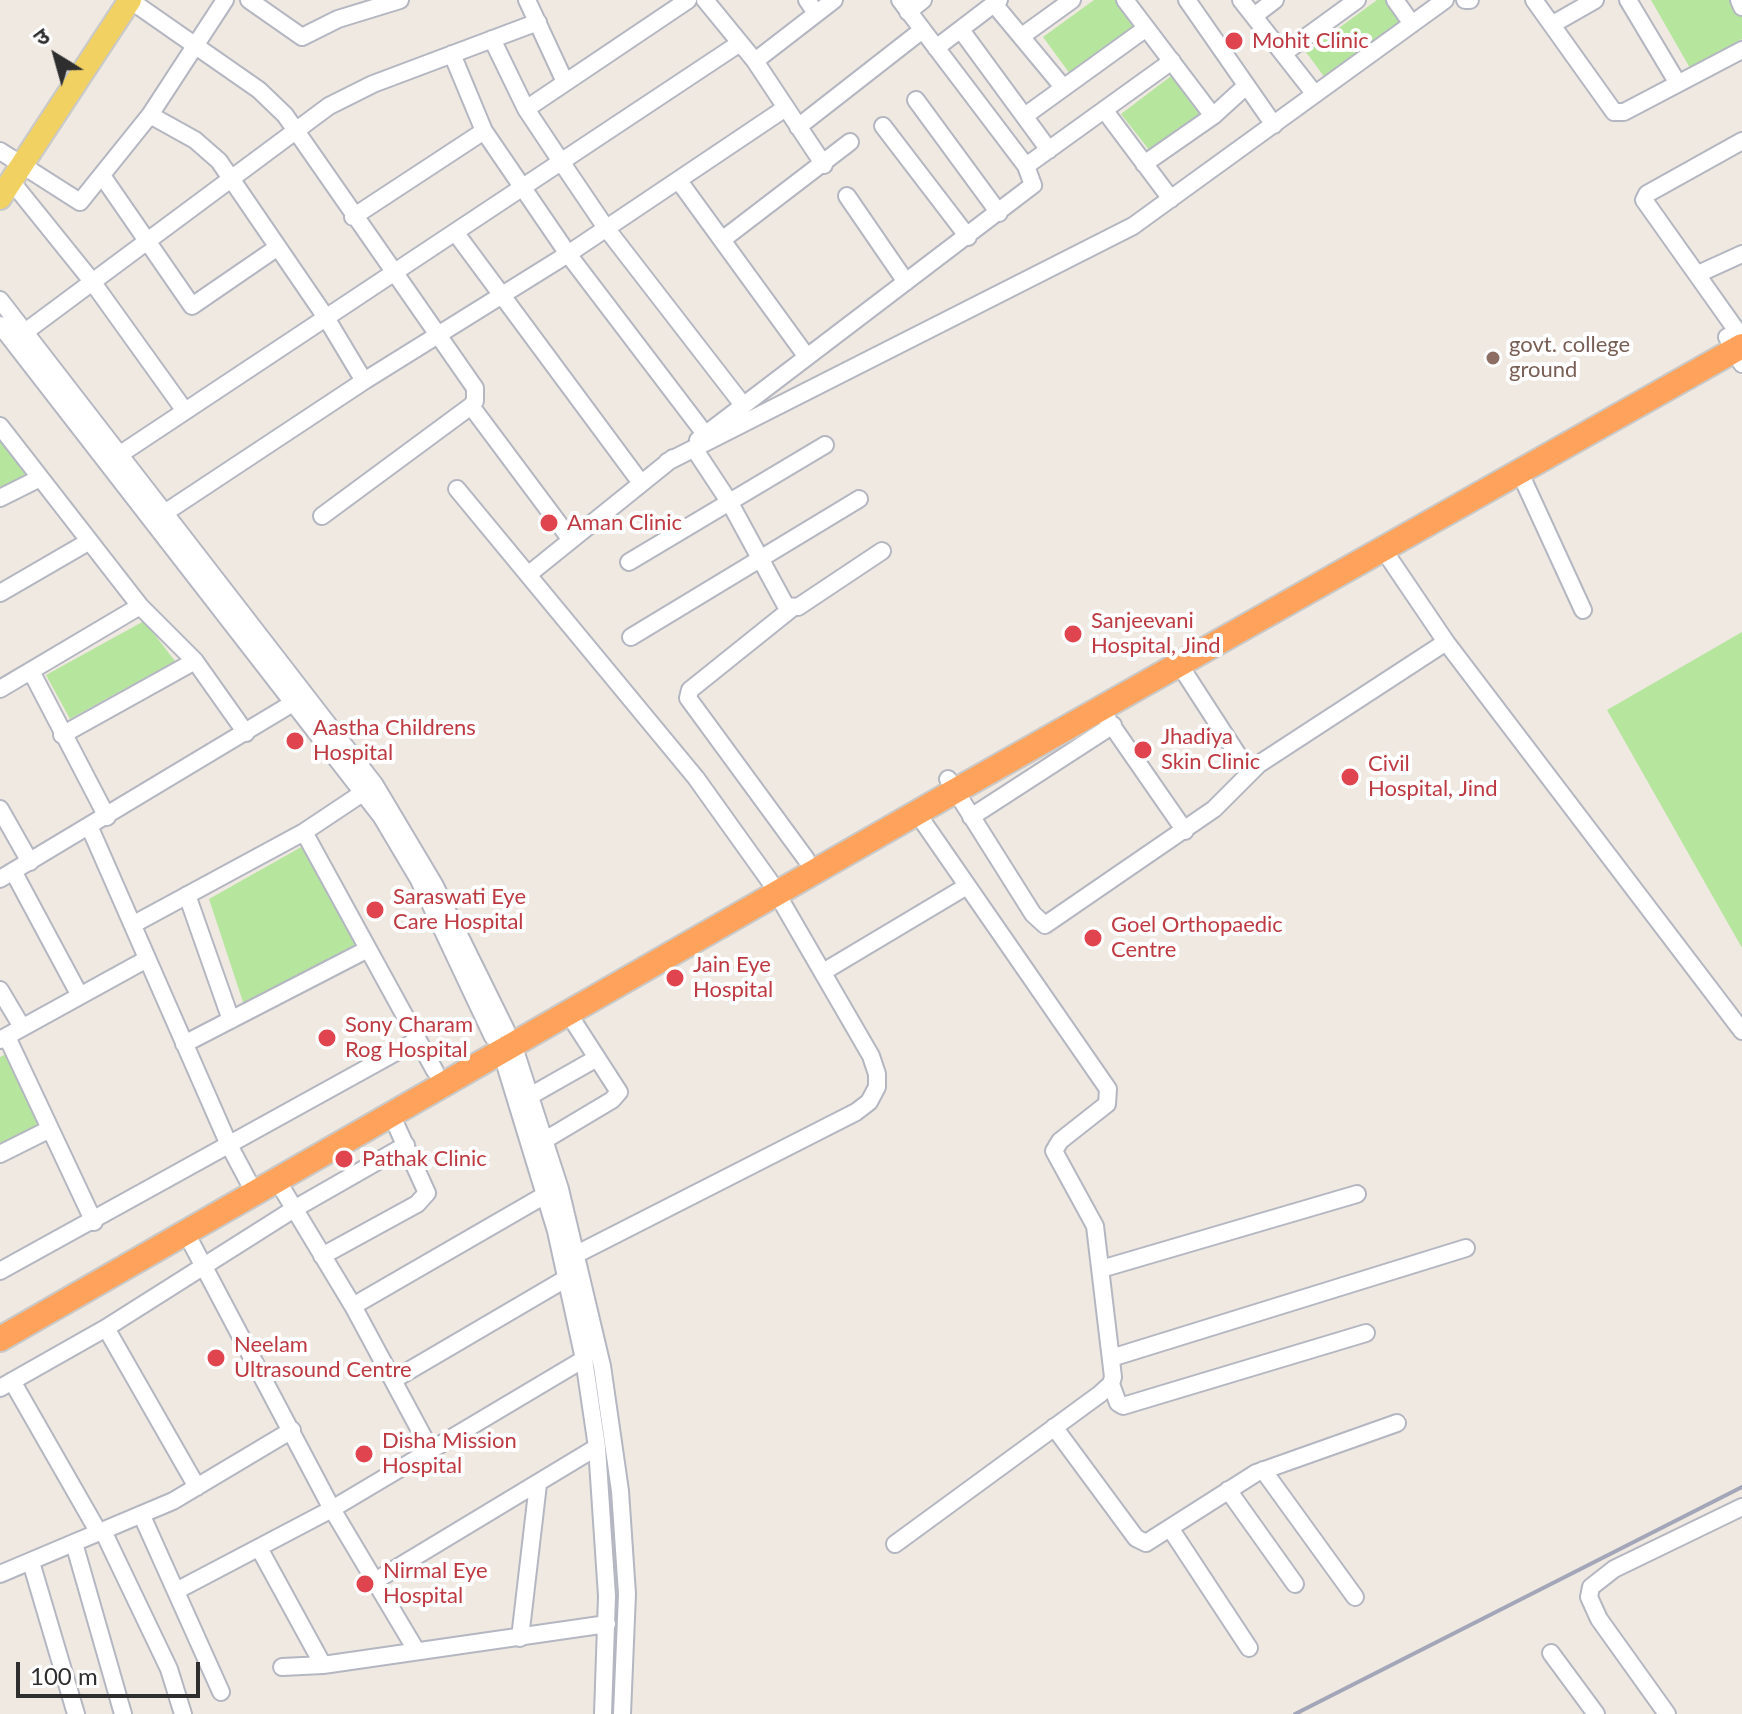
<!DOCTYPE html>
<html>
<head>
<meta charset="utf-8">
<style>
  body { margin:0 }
  #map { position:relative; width:1742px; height:1714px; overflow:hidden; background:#efe9e1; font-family:Lato,"Noto Sans Devanagari",sans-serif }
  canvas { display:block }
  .north { position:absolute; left:16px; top:16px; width:80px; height:80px; -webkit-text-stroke:6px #fff; paint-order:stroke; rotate:323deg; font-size:22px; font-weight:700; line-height:32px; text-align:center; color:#2e2e2e }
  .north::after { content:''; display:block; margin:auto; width:28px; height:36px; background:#2e2e2e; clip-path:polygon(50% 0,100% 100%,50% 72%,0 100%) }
  .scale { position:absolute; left:16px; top:1662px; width:184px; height:36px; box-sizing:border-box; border:4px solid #2e2e2e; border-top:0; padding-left:10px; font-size:24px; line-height:28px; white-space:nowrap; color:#2e2e2e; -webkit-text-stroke:6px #fff; paint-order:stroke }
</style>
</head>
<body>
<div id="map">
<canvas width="1742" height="1714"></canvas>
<div class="north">उ</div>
<div class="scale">100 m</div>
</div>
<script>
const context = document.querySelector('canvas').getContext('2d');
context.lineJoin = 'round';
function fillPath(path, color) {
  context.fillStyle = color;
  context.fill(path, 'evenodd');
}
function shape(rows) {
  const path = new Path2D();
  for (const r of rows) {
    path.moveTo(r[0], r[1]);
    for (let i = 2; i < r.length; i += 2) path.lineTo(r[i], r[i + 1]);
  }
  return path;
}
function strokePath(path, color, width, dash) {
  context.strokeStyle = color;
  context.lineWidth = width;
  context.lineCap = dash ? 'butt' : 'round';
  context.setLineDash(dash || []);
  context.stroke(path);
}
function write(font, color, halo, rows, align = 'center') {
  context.font = font + ' Lato,sans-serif';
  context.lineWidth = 8;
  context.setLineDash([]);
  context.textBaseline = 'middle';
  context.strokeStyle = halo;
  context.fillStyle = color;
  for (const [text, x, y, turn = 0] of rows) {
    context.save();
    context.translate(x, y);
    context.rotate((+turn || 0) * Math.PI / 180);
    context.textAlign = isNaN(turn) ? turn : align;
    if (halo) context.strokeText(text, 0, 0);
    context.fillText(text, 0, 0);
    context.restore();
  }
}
const green = shape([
  [1094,0,1127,0,1145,24,1073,78,1043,37],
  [1377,0,1404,0,1416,17,1328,82,1306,52],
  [1651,0,1737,0,1742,8,1742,39,1690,68],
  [1183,67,1215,109,1153,155,1121,114],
  [0,434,29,472,0,489],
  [144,621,175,661,70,719,46,675],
  [1742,632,1742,948,1607,710],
  [303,846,356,944,244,1005,209,899],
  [19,1048,53,1117,0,1144,0,1057]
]);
const minor = shape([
  [249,0,302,37,338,19,400,0],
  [527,0,565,82],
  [705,0,755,61,824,165],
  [807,0,816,13],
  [1125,0,1213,116],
  [1187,0,1274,125],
  [1241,0,1314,93],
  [1395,0,1412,24],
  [1465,0,1470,0],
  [1534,0,1614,112,1624,112,1742,50],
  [1628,0,1677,82],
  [1739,0,1742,7],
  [994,4,1063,87],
  [137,5,259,90,285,115,475,388,475,401,471,406,322,516],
  [908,12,923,0],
  [1254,16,1275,0],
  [1553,24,1595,0],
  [961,30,1049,150],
  [1022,36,1072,0],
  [492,39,526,109,562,163,606,228,743,405],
  [936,48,999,0],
  [1284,53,1357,0],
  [452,54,484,131,568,254,705,434],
  [755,61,834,0],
  [916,100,999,213],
  [526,109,688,0],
  [1105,111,1171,199],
  [150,115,195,140,219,161,325,316,364,381],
  [1026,115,1145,29],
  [883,126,968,237],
  [798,127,921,31],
  [0,151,80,202,150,115,225,0],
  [1144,164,1213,116,1246,86],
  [1026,166,1172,61],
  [103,177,192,306,278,247],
  [679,181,807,357],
  [12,182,91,280,185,411],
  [847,196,906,282],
  [353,217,484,131],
  [455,232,641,483],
  [722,240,850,142],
  [1698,274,1742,254],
  [0,300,375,785,434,884,506,1030],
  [0,325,381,816,419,880,493,1037],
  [1737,331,1644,200,1647,194,1742,141],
  [25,332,329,106,373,84,538,22],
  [1727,337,1742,364],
  [471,406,571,540],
  [0,426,140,606,195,661,246,733],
  [698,440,1033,185,1026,166,900,0],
  [695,450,730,503,786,606,798,607,882,551],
  [119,455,740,43],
  [667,462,1133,226,1445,0],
  [1520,473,1583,610],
  [457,489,696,778,769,880,871,1056,877,1074,877,1087,869,1102,856,1112,577,1254],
  [0,498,40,478],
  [157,518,364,381,568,254,784,109],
  [1383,549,1446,642,1742,1031],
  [629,562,825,445],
  [529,574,673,458],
  [0,593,88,542],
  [791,609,690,690,688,698,806,859],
  [631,637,859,499],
  [1179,664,1249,772],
  [32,673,107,817],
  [0,689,140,606],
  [1106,717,1185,831],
  [62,735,195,661],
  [948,779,1033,914,1045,925,1214,809,1259,764,1446,642],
  [0,809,30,862],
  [971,817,1113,725],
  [90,828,229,1145,254,1192],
  [304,832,435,1071],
  [13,871,79,994],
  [0,879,303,697],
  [187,895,231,1020],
  [134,924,304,832,370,788],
  [823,972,967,886],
  [0,990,22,1027],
  [7,1037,94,1222],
  [0,1040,147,959],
  [184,1044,368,949],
  [513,1044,560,1189,602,1366,620,1491,627,1594,622,1714],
  [501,1051,556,1231,584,1359,597,1447,607,1596,603,1714],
  [530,1096,597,1058],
  [545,1140,612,1100,619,1092,568,1013],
  [0,1154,50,1129],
  [277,1180,353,1306,431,1451],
  [185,1231,332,1509,416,1650],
  [322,1256,417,1204,427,1193,391,1114],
  [1101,1269,1357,1194],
  [0,1271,418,1040],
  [353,1306,552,1191],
  [106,1328,197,1487],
  [1111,1358,1466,1248],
  [393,1380,567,1278],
  [12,1381,99,1533],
  [1111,1384,1118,1403,1123,1406,1366,1333],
  [0,1388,106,1328,294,1209,406,1145],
  [1054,1427,1136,1538,1146,1543,1256,1473,1397,1423],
  [1263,1470,1355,1597],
  [1228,1490,1295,1584],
  [142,1516,221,1692],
  [1170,1528,1249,1648],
  [103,1531,169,1669,183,1714],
  [74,1543,123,1714],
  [895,1544,1100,1394,1111,1384,1113,1377,1095,1226,1054,1151,1060,1141,1107,1104,1108,1089,917,813],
  [259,1548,323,1665],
  [31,1562,76,1714],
  [0,1574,173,1501,292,1430],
  [375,1581,597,1447],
  [176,1591,332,1509,584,1359],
  [520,1638,538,1484],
  [1551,1653,1596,1714],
  [282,1667,323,1665,607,1624],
  [1667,1714,1599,1619,1589,1597,1591,1587,1614,1569,1742,1507]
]);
const major = shape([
  [0,198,130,0]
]);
const highway = shape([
  [0,1339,955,791,1742,346]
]);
const rail = shape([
  [1295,1714,1742,1487]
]);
const markers = [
  [1234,41,10,"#e0444e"],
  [1493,358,8,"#8d6e63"],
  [549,523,10,"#e0444e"],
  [1073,634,10,"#e0444e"],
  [295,741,10,"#e0444e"],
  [1143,750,10,"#e0444e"],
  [1350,777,10,"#e0444e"],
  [375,910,10,"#e0444e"],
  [1093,938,10,"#e0444e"],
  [675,978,10,"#e0444e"],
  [327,1038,10,"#e0444e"],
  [344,1159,10,"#e0444e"],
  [216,1358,10,"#e0444e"],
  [364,1454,10,"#e0444e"],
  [365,1584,10,"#e0444e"]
];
const healthNames = [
  ["Mohit Clinic",1252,41],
  ["Aman Clinic",567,523],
  ["Sanjeevani",1091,621],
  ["Hospital, Jind",1091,646],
  ["Aastha Childrens",313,728],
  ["Hospital",313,753],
  ["Jhadiya",1161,737],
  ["Skin Clinic",1161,762],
  ["Civil",1368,764],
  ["Hospital, Jind",1368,789],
  ["Saraswati Eye",393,897],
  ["Care Hospital",393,922],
  ["Goel Orthopaedic",1111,925],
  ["Centre",1111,950],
  ["Jain Eye",693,965],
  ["Hospital",693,990],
  ["Sony Charam",345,1025],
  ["Rog Hospital",345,1050],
  ["Pathak Clinic",362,1159],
  ["Neelam",234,1345],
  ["Ultrasound Centre",234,1370],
  ["Disha Mission",382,1441],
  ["Hospital",382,1466],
  ["Nirmal Eye",383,1571],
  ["Hospital",383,1596]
];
const educationNames = [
  ["govt. college",1509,345],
  ["ground",1509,370]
];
fillPath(green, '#b6e59e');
strokePath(minor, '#b4b7c1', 20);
strokePath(major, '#c9c9c9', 26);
strokePath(highway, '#c9c9c9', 28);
strokePath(minor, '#fff', 16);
strokePath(major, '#f2d163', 22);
strokePath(highway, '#ffa35c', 24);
strokePath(rail, '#a3a6b8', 4);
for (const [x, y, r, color] of markers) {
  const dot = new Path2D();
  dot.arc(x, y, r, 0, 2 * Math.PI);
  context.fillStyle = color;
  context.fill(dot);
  strokePath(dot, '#fff', 3);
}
write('22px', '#be3a42', '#fff', healthNames, 'left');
write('22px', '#785e54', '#fff', educationNames, 'left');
</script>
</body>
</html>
